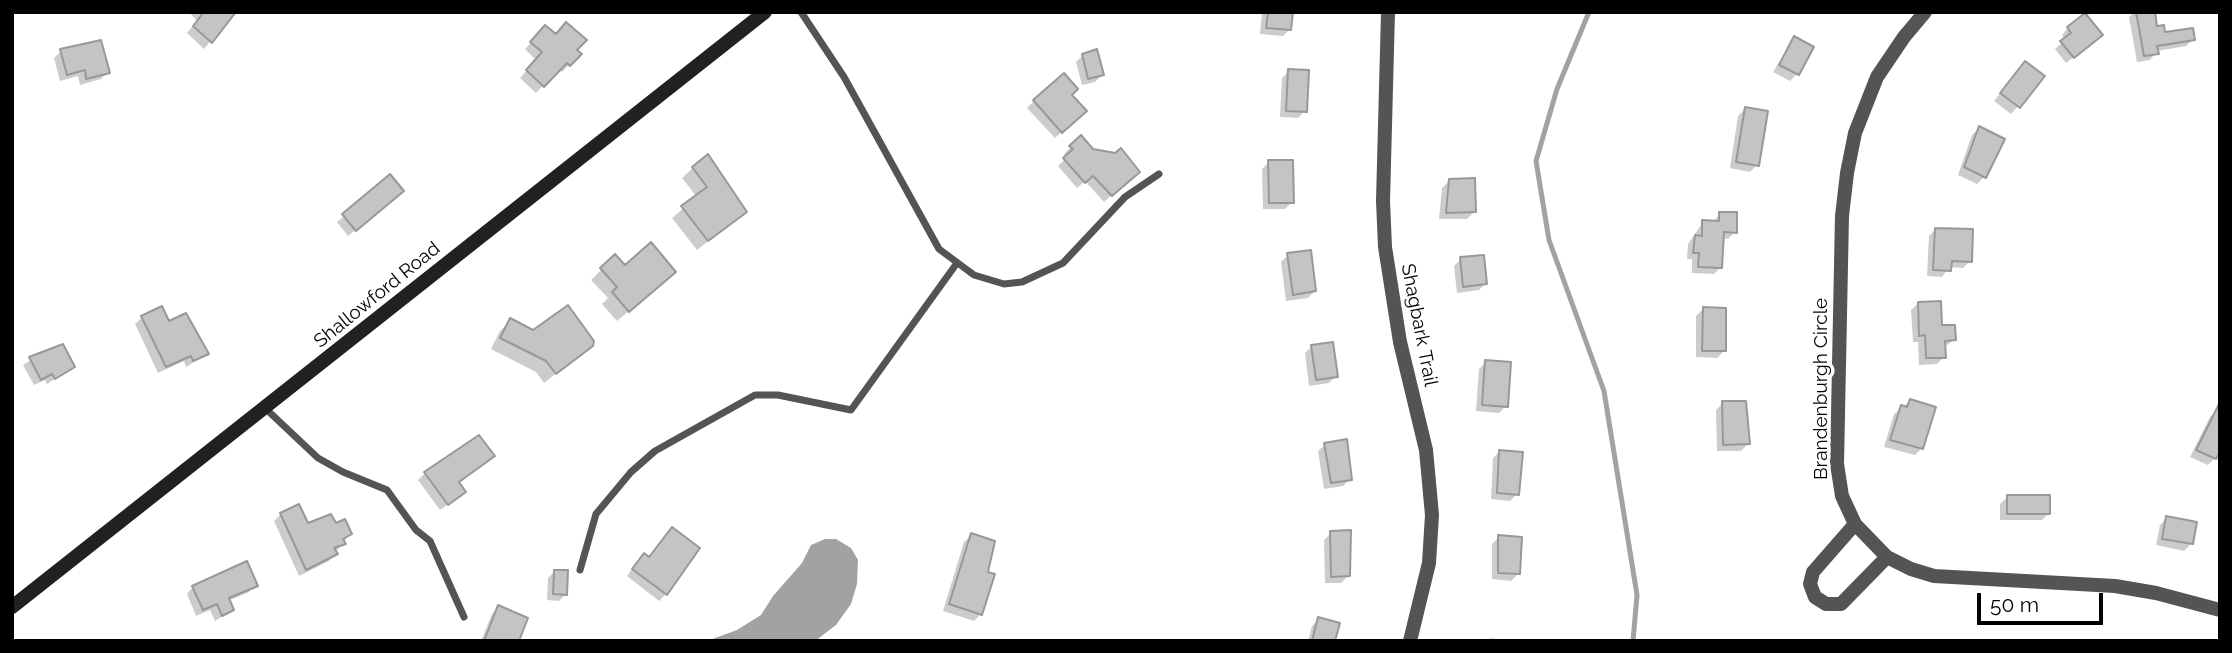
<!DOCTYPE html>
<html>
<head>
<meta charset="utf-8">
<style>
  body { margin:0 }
  #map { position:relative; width:2232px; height:653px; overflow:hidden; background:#fff; font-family:Raleway,sans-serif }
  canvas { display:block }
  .frame { position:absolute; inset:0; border:14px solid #000; pointer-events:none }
  .scale { position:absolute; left:1977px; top:593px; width:126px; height:32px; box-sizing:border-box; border:4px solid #000; border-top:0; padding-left:9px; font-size:21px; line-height:24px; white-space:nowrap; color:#000; -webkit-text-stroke:5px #fff; paint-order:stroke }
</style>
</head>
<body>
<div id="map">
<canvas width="2232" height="653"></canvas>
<div class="frame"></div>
<div class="scale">50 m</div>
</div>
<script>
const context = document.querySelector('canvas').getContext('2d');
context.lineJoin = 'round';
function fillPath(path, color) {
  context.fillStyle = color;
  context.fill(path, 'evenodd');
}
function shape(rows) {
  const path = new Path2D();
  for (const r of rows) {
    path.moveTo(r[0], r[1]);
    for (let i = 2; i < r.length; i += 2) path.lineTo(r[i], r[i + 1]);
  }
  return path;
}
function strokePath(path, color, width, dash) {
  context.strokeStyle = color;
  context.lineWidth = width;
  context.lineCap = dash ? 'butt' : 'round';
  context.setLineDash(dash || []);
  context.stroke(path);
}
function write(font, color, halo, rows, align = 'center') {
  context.font = font + ' Raleway,sans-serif';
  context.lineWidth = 7;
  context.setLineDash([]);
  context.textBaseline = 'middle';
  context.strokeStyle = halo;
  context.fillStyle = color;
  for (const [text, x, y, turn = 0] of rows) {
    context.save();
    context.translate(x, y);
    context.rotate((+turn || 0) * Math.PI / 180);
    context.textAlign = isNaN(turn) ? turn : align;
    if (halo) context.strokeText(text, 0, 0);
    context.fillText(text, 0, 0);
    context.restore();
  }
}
const water = shape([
  [825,539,836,539,851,548,858,560,857,584,851,604,836,625,815,641,707,641,737,630,761,615,773,596,802,563,811,545]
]);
const shadow = shape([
  [189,12,234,12,204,49,187,33,197,21],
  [1262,12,1291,12,1290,29,1283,36,1260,34],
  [2134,12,2153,12,2155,28,2164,34,2193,39,2186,46,2157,51,2150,60,2137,62,2129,17],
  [546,27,579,54,562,72,559,69,536,93,520,78,536,60,525,49],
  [2068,28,2094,41,2066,63,2055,49,2065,40,2062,35],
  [1794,38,1797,74,1790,81,1773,72],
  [61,51,108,72,101,79,80,85,78,76,60,81,54,58],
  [1083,55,1102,75,1095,82,1082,85,1076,62],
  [2018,70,2043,77,2011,114,1994,101],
  [1289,71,1305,111,1298,118,1280,117,1282,78],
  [1034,101,1077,118,1055,138,1027,108],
  [1745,109,1757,165,1750,172,1730,168,1738,116],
  [1979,128,1984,177,1977,184,1958,175,1972,135],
  [1071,147,1092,150,1131,178,1104,202,1085,181,1077,188,1058,166,1067,157,1064,154],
  [1269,162,1292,202,1285,209,1263,209,1262,169],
  [693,168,745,212,697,250,672,218,697,197,682,178],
  [1449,181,1474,212,1467,219,1439,219,1442,188],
  [395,198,348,236,337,222,344,216],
  [1720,214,1735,232,1728,239,1722,238,1721,267,1714,274,1692,273,1692,259,1687,259,1688,244,1703,222,1713,222],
  [1936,229,1970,261,1963,268,1949,267,1942,277,1927,276,1929,236],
  [1288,255,1315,291,1308,298,1286,301,1281,262],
  [1461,259,1485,284,1479,290,1457,293,1454,266],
  [625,267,663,282,617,321,602,304,608,298,591,280,602,269],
  [1918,303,1954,340,1944,347,1944,357,1937,364,1919,365,1918,342,1913,342,1911,310],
  [1703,309,1724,351,1717,358,1696,357,1696,316],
  [142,317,168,323,207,354,186,367,184,361,158,373,135,324],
  [511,320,533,332,592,345,544,383,536,372,491,349,500,331],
  [1312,346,1336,376,1329,383,1309,386,1305,353],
  [46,350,73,367,47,384,45,380,34,385,23,365],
  [1486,362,1506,406,1499,413,1476,411,1479,369],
  [1910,401,1922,448,1915,455,1884,447,1894,414],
  [1723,403,1748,444,1741,451,1717,451,1716,410],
  [2217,410,2215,458,2208,465,2190,457,2210,417],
  [1325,445,1350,479,1343,486,1324,489,1318,451],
  [1500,451,1517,494,1510,501,1491,499,1493,458],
  [425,473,457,483,457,498,440,510,418,480],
  [2007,497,2049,513,2042,520,2000,520,2000,504],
  [281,514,307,525,335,526,350,534,329,561,299,576,274,521],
  [2167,518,2191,544,2184,551,2156,545,2160,525],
  [1331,533,1348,576,1341,583,1325,583,1324,540],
  [971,535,986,573,981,614,974,621,943,611,964,542],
  [1499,537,1518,574,1511,581,1492,579,1492,544],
  [637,562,666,594,659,601,627,576],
  [555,571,566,594,559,601,547,600,548,578],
  [255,585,249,592,228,601,232,610,215,621,210,610,196,616,187,594,193,587],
  [498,607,517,641,481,641,492,614],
  [1319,619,1333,641,1308,641,1312,626],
  [1491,638,1507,641,1488,641]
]);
const stream = shape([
  [1589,12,1557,89,1536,161,1549,240,1604,391,1637,595,1633,641]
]);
const building = shape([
  [204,12,236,12,212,43,193,26,204,12],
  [1268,12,1293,12,1291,30,1266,28,1268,12],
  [2136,12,2155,12,2157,26,2164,25,2165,32,2193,28,2195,40,2157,46,2159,54,2144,56,2136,12],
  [2085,13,2103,35,2074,58,2060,41,2071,33,2067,27,2085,13],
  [566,22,587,40,577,50,582,54,570,66,567,63,544,87,526,70,542,52,530,42,545,25,556,34,566,22],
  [1794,36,1814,47,1799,75,1779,65,1794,36],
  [101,40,110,73,86,79,85,70,67,75,60,49,101,40],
  [1097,49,1104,75,1088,79,1082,54,1097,49],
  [2025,61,2045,76,2020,108,2000,93,2025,61],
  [1288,69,1309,70,1307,112,1286,111,1288,69],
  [1064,73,1078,89,1072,95,1087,111,1062,133,1033,100,1064,73],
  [1745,107,1768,111,1759,166,1736,162,1745,107],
  [1979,126,2005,139,1986,178,1964,167,1979,126],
  [1081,135,1093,149,1115,153,1121,148,1140,172,1112,196,1093,176,1085,183,1063,158,1073,149,1069,146,1081,135],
  [708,154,747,212,708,241,681,206,707,187,692,167,708,154],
  [1268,160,1293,160,1294,203,1269,203,1268,160],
  [390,174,404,191,356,231,342,214,390,174],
  [1475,178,1476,212,1446,213,1449,179,1475,178],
  [1719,212,1737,212,1737,233,1724,232,1722,268,1698,267,1699,253,1693,253,1695,235,1702,236,1702,220,1719,221,1719,212],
  [1935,228,1973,229,1972,262,1952,261,1951,271,1933,270,1935,228],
  [651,242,676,272,629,312,612,292,617,287,600,268,615,254,625,265,651,242],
  [1311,250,1316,291,1293,295,1287,253,1311,250],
  [1484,255,1487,284,1463,287,1460,257,1484,255],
  [1941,301,1942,325,1955,325,1956,340,1945,341,1946,358,1926,358,1925,335,1919,336,1918,302,1941,301],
  [568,305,594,341,593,346,556,374,546,361,500,338,510,318,533,330,568,305],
  [162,306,169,321,186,313,209,354,193,361,191,356,166,367,141,316,162,306],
  [1703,307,1726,308,1726,351,1702,351,1703,307],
  [1333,342,1338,377,1316,380,1311,345,1333,342],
  [63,344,75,367,55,379,52,374,41,380,29,357,63,344],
  [1485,360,1511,362,1508,407,1482,405,1485,360],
  [1910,399,1936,407,1923,449,1890,440,1901,405,1907,407,1910,399],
  [1722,401,1746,401,1750,444,1723,445,1722,401],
  [2220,402,2220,452,2216,459,2196,450,2220,402],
  [479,435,495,456,459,482,466,492,448,505,424,472,479,435],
  [1347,439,1352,480,1331,483,1324,443,1347,439],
  [1499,450,1523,452,1519,495,1497,493,1499,450],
  [2007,495,2050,495,2050,514,2007,514,2007,495],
  [299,504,308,523,331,514,336,523,345,519,352,534,343,539,346,544,334,548,338,554,306,570,280,513,299,504],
  [2166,516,2197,522,2193,544,2162,539,2166,516],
  [672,527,700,548,667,595,632,569,644,553,649,557,672,527],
  [1351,530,1350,576,1331,577,1330,531,1351,530],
  [971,533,995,541,988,572,995,574,982,615,949,604,971,533],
  [1498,535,1522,537,1520,574,1498,573,1498,535],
  [247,561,258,586,229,598,234,610,222,616,217,604,203,610,192,586,247,561],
  [554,570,568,570,567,595,553,594,554,570],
  [498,605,528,618,519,641,484,641,498,605],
  [1318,617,1340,623,1335,641,1312,641,1318,617]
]);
const lane = shape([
  [801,12,844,77,939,249,974,275,1004,284,1022,282,1063,263,1125,197,1159,174],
  [266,409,318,458,343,472,387,490,416,530,430,541,464,617],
  [580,570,596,514,631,472,655,451,755,395,778,395,851,410,957,263]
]);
const street = shape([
  [1388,12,1383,201,1385,247,1400,342,1426,450,1432,515,1429,563,1410,641],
  [1925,12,1904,37,1877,77,1855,133,1847,173,1842,216,1837,464,1842,496,1855,524,1887,557,1911,569,1934,576,2115,586,2156,593,2220,610],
  [1855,524,1813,572,1810,584,1815,597,1826,604,1841,604,1887,557]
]);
const secondary = shape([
  [12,607,765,12]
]);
const streetNames = [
  ["Shallowford Road",377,295,-39],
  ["Shagbark Trail",1419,325,79],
  ["Brandenburgh Circle",1821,389,-90]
];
fillPath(water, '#a2a2a2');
fillPath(shadow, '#0003');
strokePath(stream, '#a2a2a2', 5);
fillPath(building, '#c4c4c4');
strokePath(building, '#989898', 2);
strokePath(lane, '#545454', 7);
strokePath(street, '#545454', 14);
strokePath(secondary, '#212121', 14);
write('19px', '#000', '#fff', streetNames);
</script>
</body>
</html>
